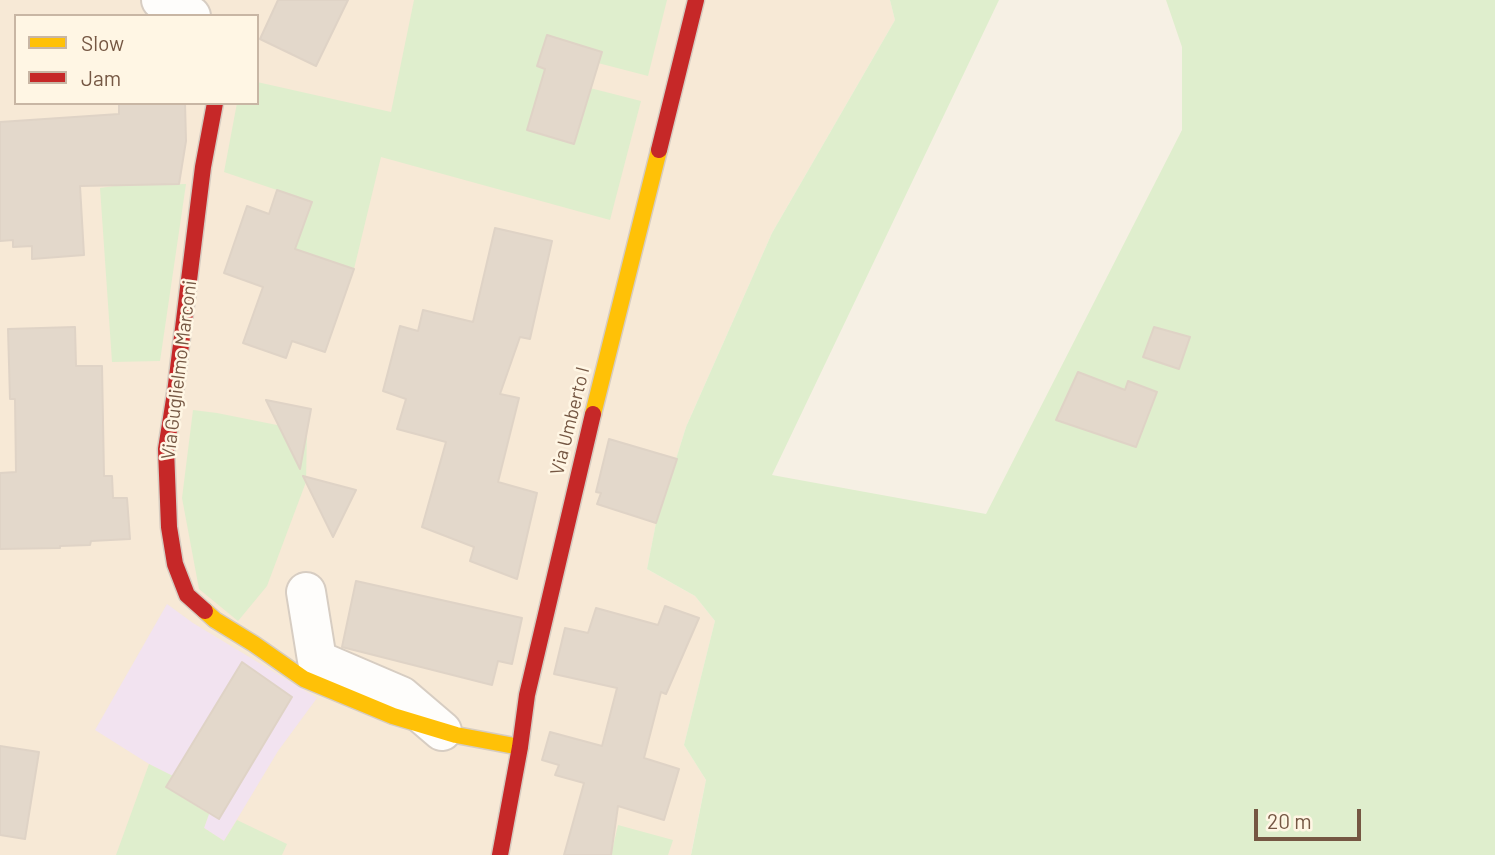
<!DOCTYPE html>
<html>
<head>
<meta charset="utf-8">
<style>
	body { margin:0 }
	#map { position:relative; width:1495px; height:855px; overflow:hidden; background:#f6f0e4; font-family:Barlow,sans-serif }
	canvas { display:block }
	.legend { position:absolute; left:14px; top:14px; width:245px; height:91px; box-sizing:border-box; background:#fff6e4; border:2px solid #c8b6a4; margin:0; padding:9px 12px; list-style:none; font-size:21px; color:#755743 }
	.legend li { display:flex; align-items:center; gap:14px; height:35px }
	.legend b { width:35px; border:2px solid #c8b6a4 }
	.scale { position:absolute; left:1254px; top:809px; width:107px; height:32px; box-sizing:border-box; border:4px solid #755743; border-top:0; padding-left:9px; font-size:21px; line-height:24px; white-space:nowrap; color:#755743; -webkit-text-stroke:5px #fff6e4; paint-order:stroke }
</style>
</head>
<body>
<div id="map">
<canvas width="1495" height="855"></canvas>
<ul class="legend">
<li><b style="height:9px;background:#ffc107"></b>Slow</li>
<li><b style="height:9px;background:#c62828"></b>Jam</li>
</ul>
<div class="scale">20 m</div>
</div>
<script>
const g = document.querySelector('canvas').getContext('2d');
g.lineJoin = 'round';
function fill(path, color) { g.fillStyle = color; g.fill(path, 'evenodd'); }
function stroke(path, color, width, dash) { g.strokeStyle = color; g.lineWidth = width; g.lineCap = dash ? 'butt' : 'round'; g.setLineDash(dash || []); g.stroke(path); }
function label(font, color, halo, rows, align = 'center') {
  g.font = font + ' Barlow,sans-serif'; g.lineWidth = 5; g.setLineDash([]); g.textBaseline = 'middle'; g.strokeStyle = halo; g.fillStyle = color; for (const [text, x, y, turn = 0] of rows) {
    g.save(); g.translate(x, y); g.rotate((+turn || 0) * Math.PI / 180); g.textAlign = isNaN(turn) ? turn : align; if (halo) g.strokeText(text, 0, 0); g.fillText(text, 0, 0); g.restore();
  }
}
const residential = new Path2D(`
	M 0,0 L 890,0 L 895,20 L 772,233 L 686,427 L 656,524 L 647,569 L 695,596 L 715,621 L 684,745 L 706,780 L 691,854 L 692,855 L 0,855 ZM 16,16 L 257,16 L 257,103 L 16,103 Z`);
const education = new Path2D(`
	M 167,604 L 193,623 L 317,698 L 278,751 L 224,841 L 204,828 L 209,813 L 166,787 L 172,776 L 149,764 L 95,730 Z`);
const green = new Path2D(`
	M 414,0 L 667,0 L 648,76 L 598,63 L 547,36 L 537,66 L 545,69 L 527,130 L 590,88 L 641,101 L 610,220 L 381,157 L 354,269 L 314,255 L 291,261 L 312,202 L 224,172 L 237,103 L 257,103 L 257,82 L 391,112 Z
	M 890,0 L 999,0 L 772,475 L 986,514 L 1182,130 L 1182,47 L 1166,0 L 1495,0 L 1495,855 L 691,855 L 706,780 L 684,745 L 715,621 L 695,596 L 647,569 L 656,523 L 686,427 L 772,233 L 895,20 Z
	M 186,184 L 160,361 L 112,362 L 100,188 L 121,185 Z
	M 193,410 L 217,413 L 307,431 L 306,482 L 267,586 L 238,621 L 199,589 L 182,498 Z
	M 149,764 L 173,776 L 166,787 L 209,814 L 204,828 L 224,841 L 237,820 L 287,844 L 282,855 L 116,855 Z
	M 618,825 L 673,840 L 668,855 L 611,855 Z`);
const building = new Path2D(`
	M 278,0 L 348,0 L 316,66 L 260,39 Z
	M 547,35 L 602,52 L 574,144 L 527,130 L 545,69 L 537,66 Z
	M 119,103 L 185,103 L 186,141 L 179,184 L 80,186 L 84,255 L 32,259 L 32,246 L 13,247 L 13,240 L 0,241 L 0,122 L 119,114 Z
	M 277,190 L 312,202 L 295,249 L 354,269 L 325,352 L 292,341 L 286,358 L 243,343 L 263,287 L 224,273 L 247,206 L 269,214 Z
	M 495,228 L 552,241 L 530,339 L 520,337 L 500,394 L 519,398 L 498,482 L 537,493 L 517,579 L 470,561 L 474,547 L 422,527 L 446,442 L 397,429 L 406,399 L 383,391 L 400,326 L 418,331 L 423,310 L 473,322 Z
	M 75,327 L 76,366 L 102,366 L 104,476 L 112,476 L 113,498 L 127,498 L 130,539 L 91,541 L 90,545 L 60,546 L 60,548 L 0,549 L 0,473 L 16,472 L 15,399 L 10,399 L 8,329 Z
	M 1154,327 L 1190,337 L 1179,369 L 1143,357 Z
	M 1078,372 L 1125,390 L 1128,381 L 1157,392 L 1136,447 L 1056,420 Z
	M 266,400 L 311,409 L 300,469 Z
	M 609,439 L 677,459 L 656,523 L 597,504 L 601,493 L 596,492 Z
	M 303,476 L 356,490 L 333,537 Z
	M 356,581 L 522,618 L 512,664 L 498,661 L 492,685 L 342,647 Z
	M 665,606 L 699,618 L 666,694 L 661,692 L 644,758 L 679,769 L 664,820 L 618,806 L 611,855 L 564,855 L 584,783 L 555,775 L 559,765 L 542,760 L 550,732 L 602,746 L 617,688 L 554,674 L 565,628 L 588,633 L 596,608 L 658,625 Z
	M 242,662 L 292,697 L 219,819 L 166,787 Z
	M 0,746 L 39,752 L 25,839 L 0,835 Z`);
const street = new Path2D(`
	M 161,0 L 191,16
	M 306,592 L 317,660 L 401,696 L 442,731`);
const slow = new Path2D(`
	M 593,414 L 659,150
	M 205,611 L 215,620 L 254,644 L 304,679 L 393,716 L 456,735 L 520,747`);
const jam = new Path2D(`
	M 659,150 L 696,0
	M 205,611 L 187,595 L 175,564 L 169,527 L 166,449 L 175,393 L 203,167 L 215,103
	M 500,855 L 520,747 L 527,695 L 593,414`);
const streetNames = [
	["Via Guglielmo Marconi",179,370,-83],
	["Via Umberto I",570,421,-76]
];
fill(residential, '#f7e9d6');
fill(education, '#f2e3f0');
fill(green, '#dfeecd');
fill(building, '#e3d8cb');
stroke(building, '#dfd3c6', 2);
stroke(street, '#d7cdc2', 42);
stroke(slow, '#d6ccc1', 19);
stroke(jam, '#d6ccc1', 19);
stroke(street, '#fefdfb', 38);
stroke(slow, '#ffc107', 16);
stroke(jam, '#c62828', 16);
label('19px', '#755743', '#fff6e4', streetNames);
</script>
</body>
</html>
